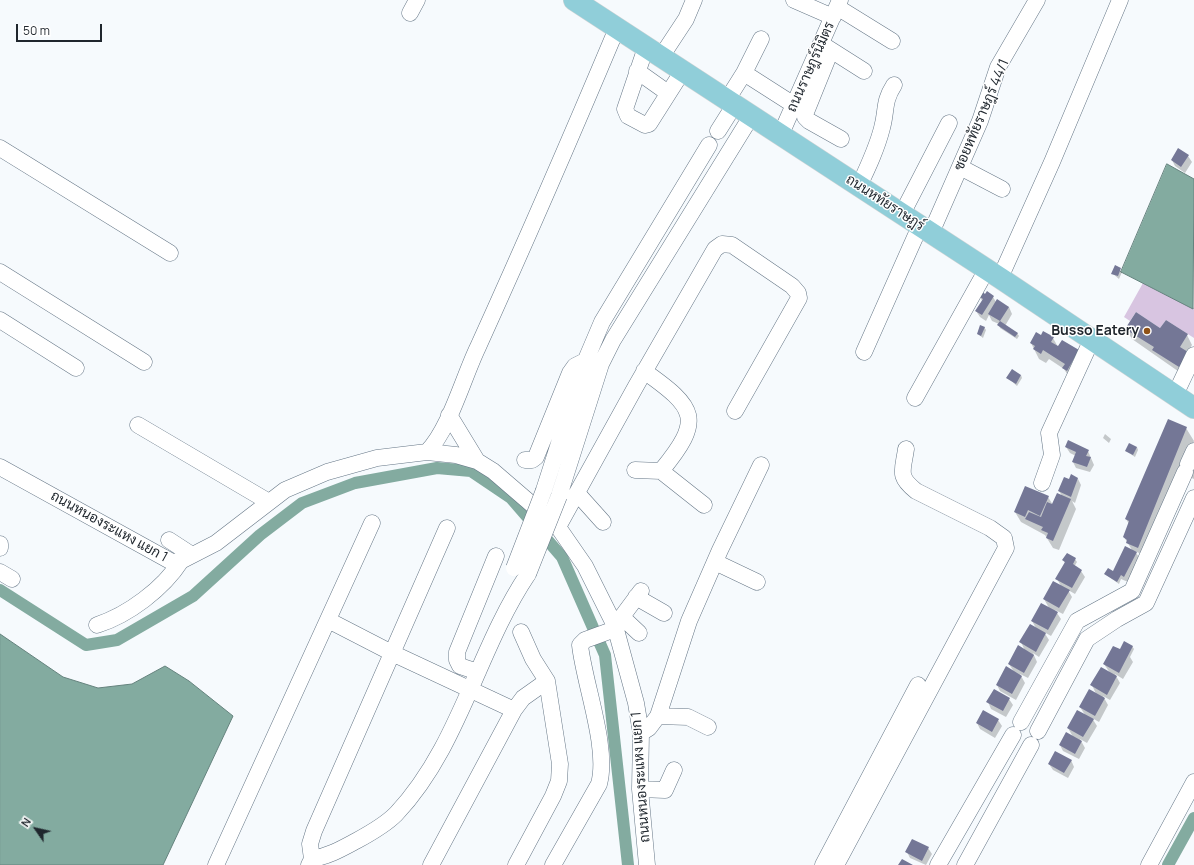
<!DOCTYPE html>
<html>
<head>
<meta charset="utf-8">
<style>
	body { margin:0 }
	#map { position:relative; width:1194px; height:865px; overflow:hidden; background:#f6fafd; font-family:Manrope,sans-serif }
	canvas { display:block }
	.north { position:absolute; left:16px; top:809px; width:40px; height:40px; -webkit-text-stroke:3px #fff; paint-order:stroke; rotate:304deg; font-size:11px; font-weight:700; line-height:16px; text-align:center; color:#1f262d }
	.north::after { content:''; display:block; margin:auto; width:14px; height:18px; background:#1f262d; clip-path:polygon(50% 0,100% 100%,50% 72%,0 100%) }
	.scale { position:absolute; left:16px; top:24px; width:86px; height:18px; box-sizing:border-box; border:2px solid #1f262d; border-top:0; padding-left:5px; font-size:12px; line-height:14px; white-space:nowrap; color:#1f262d; -webkit-text-stroke:3px #fff; paint-order:stroke }
</style>
</head>
<body>
<div id="map">
<canvas width="1194" height="865"></canvas>
<div class="north">N</div>
<div class="scale">50 m</div>
</div>
<script>
const g = document.querySelector('canvas').getContext('2d');
g.lineJoin = 'round';
function fill(path, color) { g.fillStyle = color; g.fill(path, 'evenodd'); }
function stroke(path, color, width, dash) { g.strokeStyle = color; g.lineWidth = width; g.lineCap = dash ? 'butt' : 'round'; g.setLineDash(dash || []); g.stroke(path); }
function label(font, color, halo, rows, align = 'center') {
  g.font = font + ' Manrope,Sarabun,sans-serif'; g.lineWidth = 3; g.setLineDash([]); g.textBaseline = 'middle'; g.strokeStyle = halo; g.fillStyle = color; for (const [text, x, y, turn = 0] of rows) {
    g.save(); g.translate(x, y); g.rotate((+turn || 0) * Math.PI / 180); g.textAlign = isNaN(turn) ? turn : align; if (halo) g.strokeText(text, 0, 0); g.fillText(text, 0, 0); g.restore();
  }
}
const green = new Path2D(`
	M 1143,283 L 1194,308 L 1194,338 L 1166,320 L 1160,328 L 1136,312 L 1130,321 L 1124,317 Z`);
const water = new Path2D(`
	M 1167,164 L 1194,179 L 1193,309 L 1121,272 Z
	M 0,634 L 63,677 L 98,688 L 132,684 L 165,666 L 189,681 L 233,716 L 163,865 L 0,865 Z`);
const shadow = new Path2D(`
	M 1188,156 L 1192,162 L 1185,173 L 1175,166 L 1172,160 Z
	M 1115,267 L 1122,272 L 1119,279 L 1112,273 Z
	M 987,293 L 993,297 L 996,302 L 1009,307 L 1012,314 L 1005,326 L 1017,333 L 1019,336 L 1017,339 L 1000,328 L 999,324 L 992,321 L 989,315 L 986,321 L 980,317 L 976,311 L 982,301 L 980,296 Z
	M 984,327 L 986,330 L 983,338 L 978,334 Z
	M 1126,329 L 1161,329 L 1187,335 L 1192,345 L 1187,353 L 1185,376 L 1132,339 Z
	M 1041,337 L 1053,338 L 1058,347 L 1079,351 L 1069,377 L 1064,369 L 1049,359 L 1046,363 L 1039,359 L 1031,343 Z
	M 1021,375 L 1022,378 L 1017,386 L 1008,378 Z
	M 1186,428 L 1194,441 L 1184,464 L 1194,468 L 1194,479 L 1185,475 L 1141,554 L 1135,551 L 1140,559 L 1128,582 L 1121,579 L 1119,584 L 1105,574 L 1114,572 L 1132,550 L 1124,537 L 1129,524 L 1126,519 Z
	M 1105,434 L 1111,439 L 1109,443 L 1103,438 Z
	M 1066,447 L 1088,451 L 1094,465 L 1090,472 L 1076,468 L 1073,462 L 1076,456 L 1070,453 Z
	M 1137,447 L 1138,450 L 1135,457 L 1126,451 Z
	M 1078,479 L 1081,485 L 1075,503 L 1072,501 L 1076,509 L 1059,550 L 1053,548 L 1045,535 L 1021,522 L 1015,512 L 1048,497 L 1053,505 L 1062,496 L 1059,491 Z
	M 1075,559 L 1077,562 L 1074,567 L 1081,571 L 1085,577 L 1075,594 L 1068,590 L 1072,597 L 1063,614 L 1055,610 L 1061,619 L 1051,636 L 1044,632 L 1049,640 L 1039,657 L 1033,653 L 1037,662 L 1028,678 L 1020,674 L 1025,683 L 1016,700 L 1000,691 L 997,685 L 1014,672 L 1009,664 L 1025,651 L 1021,642 L 1037,630 L 1032,621 L 1049,608 L 1044,599 L 1061,586 L 1057,579 L 1065,563 L 1063,560 Z
	M 1132,646 L 1134,649 L 1130,657 L 1133,662 L 1123,679 L 1115,674 L 1120,683 L 1110,700 L 1103,696 L 1108,705 L 1099,722 L 1092,718 L 1097,726 L 1087,743 L 1080,739 L 1085,748 L 1079,759 L 1063,751 L 1060,745 L 1073,737 L 1068,728 L 1085,715 L 1080,707 L 1096,694 L 1092,685 L 1110,673 L 1104,664 L 1120,651 Z
	M 1009,699 L 1013,705 L 1006,717 L 991,709 L 988,702 Z
	M 998,720 L 1002,726 L 995,738 L 980,729 L 977,723 Z
	M 1071,760 L 1074,767 L 1068,778 L 1053,770 L 1049,764 Z
	M 928,848 L 932,854 L 926,865 L 910,858 L 907,852 Z`);
const canal = new Path2D(`
	M 0,590 L 86,645 L 117,640 L 193,596 L 260,535 L 302,503 L 355,483 L 437,468 L 471,471 L 511,498 L 562,557 L 605,655 L 628,865
	M 1168,865 L 1194,818`);
const building = new Path2D(`
	M 1178,148 L 1189,155 L 1181,167 L 1171,160 Z
	M 1115,265 L 1121,268 L 1118,276 L 1111,274 Z
	M 982,291 L 985,294 L 987,291 L 994,296 L 982,315 L 975,311 L 983,299 L 978,296 Z
	M 997,299 L 1009,307 L 1000,321 L 988,314 Z
	M 1136,312 L 1160,328 L 1166,320 L 1188,334 L 1180,347 L 1188,352 L 1179,367 L 1152,350 L 1154,347 L 1125,329 Z
	M 1000,321 L 1018,333 L 1015,337 L 997,325 Z
	M 980,325 L 985,327 L 981,336 L 977,334 Z
	M 1043,331 L 1054,337 L 1051,342 L 1058,346 L 1062,340 L 1079,350 L 1067,371 L 1062,368 L 1065,364 L 1043,350 L 1041,354 L 1033,349 L 1035,346 L 1030,343 L 1036,332 L 1041,335 Z
	M 1012,369 L 1021,375 L 1016,384 L 1006,378 Z
	M 1168,419 L 1187,427 L 1138,548 L 1126,543 L 1127,540 L 1123,537 L 1129,521 L 1125,519 Z
	M 1068,440 L 1089,450 L 1086,456 L 1091,457 L 1087,467 L 1072,462 L 1076,452 L 1065,447 Z
	M 1129,443 L 1137,447 L 1133,455 L 1125,451 Z
	M 1071,474 L 1078,478 L 1071,497 L 1058,491 L 1064,477 L 1069,479 Z
	M 1025,486 L 1049,496 L 1040,516 L 1028,510 L 1025,517 L 1014,512 Z
	M 1057,493 L 1071,499 L 1053,541 L 1046,538 L 1048,533 L 1041,530 L 1043,527 L 1025,519 L 1029,512 L 1041,517 L 1047,502 L 1052,504 Z
	M 1125,546 L 1137,552 L 1124,577 L 1121,575 L 1117,582 L 1104,574 L 1108,568 L 1113,571 Z
	M 1067,553 L 1076,558 L 1073,564 L 1082,570 L 1072,588 L 1055,579 L 1065,562 L 1062,560 Z
	M 1053,581 L 1070,590 L 1059,608 L 1043,599 Z
	M 1041,603 L 1058,612 L 1048,630 L 1031,621 Z
	M 1030,624 L 1046,633 L 1036,652 L 1019,642 Z
	M 1124,641 L 1133,646 L 1119,673 L 1103,664 L 1113,646 L 1120,649 Z
	M 1018,645 L 1034,655 L 1024,673 L 1008,664 Z
	M 1006,666 L 1022,676 L 1012,694 L 996,685 Z
	M 1101,667 L 1117,676 L 1107,695 L 1090,685 Z
	M 994,689 L 1010,698 L 1003,711 L 986,702 Z
	M 1089,689 L 1105,698 L 1095,716 L 1079,707 Z
	M 983,710 L 999,719 L 992,732 L 976,723 Z
	M 1077,710 L 1094,719 L 1083,737 L 1067,728 Z
	M 1066,732 L 1082,741 L 1075,754 L 1059,745 Z
	M 1055,751 L 1072,760 L 1064,773 L 1048,764 Z
	M 912,839 L 929,847 L 922,861 L 905,852 Z
	M 902,859 L 913,865 L 898,865 Z`);
const minor = new Path2D(`
	M 794,0 L 833,17
	M 837,7 L 892,41
	M 410,13 L 417,0
	M 823,45 L 864,71
	M 646,47 L 625,109 L 628,116 L 645,125 L 649,124 L 682,72
	M 831,50 L 806,112 L 805,117 L 809,121 L 841,139
	M 661,57 L 686,19 L 694,0
	M 637,71 L 668,93
	M 744,73 L 794,105
	M 727,100 L 744,73 L 761,39
	M 718,131 L 735,104
	M 781,134 L 840,0
	M 0,148 L 170,253
	M 960,167 L 1002,189
	M 859,186 C 868,167 877,148 882,128 C 887,110 883,102 894,85
	M 902,214 L 949,123
	M 931,233 L 980,121 L 998,67 L 1037,0
	M 0,272 L 144,362
	M 1000,278 L 1052,162 L 1120,0
	M 0,320 L 76,368
	M 864,352 L 920,226
	M 644,371 C 696,408 704,419 661,471 L 704,505
	M 1175,395 L 1194,355
	M 915,398 L 987,269
	M 449,415 L 477,461
	M 138,425 L 269,502
	M 427,452 C 450,428 463,378 478,347 C 526,241 572,135 617,28
	M 525,460 L 532,460 L 536,457 L 570,373 L 575,366 L 583,362
	M 1188,464 L 1194,451
	M 0,467 L 172,562 L 181,561 L 216,543 L 285,490 L 327,472 L 377,458 L 427,452 L 456,455 L 477,461 L 493,471 L 558,527 L 585,566 L 615,626 L 636,703 L 641,733 L 640,789 L 647,865
	M 635,470 L 661,471
	M 1042,483 L 1052,455 L 1049,433 L 1092,339
	M 544,490 L 585,362 L 602,322 L 709,145
	M 577,493 L 603,522
	M 559,496 L 601,364 L 613,340 L 752,115
	M 558,527 L 636,386 L 715,249 L 722,244 L 732,245 L 792,286 L 798,293 L 799,298 L 735,411
	M 169,540 L 192,555
	M 0,544 L 0,548
	M 715,562 L 757,582
	M 0,572 L 12,579
	M 636,597 L 664,613
	M 622,617 L 639,633
	M 328,620 L 392,653 L 514,710
	M 97,625 C 128,615 163,589 181,561
	M 615,626 L 641,591
	M 521,632 L 533,659 L 547,681
	M 478,672 L 460,666 L 457,660 L 457,652 L 496,556
	M 658,716 L 688,717 L 708,727
	M 1021,722 L 1077,621 L 1132,591 L 1185,472
	M 1038,731 L 1087,639 L 1117,619 L 1146,603 L 1194,498
	M 641,733 L 649,728 L 658,716 L 689,621 L 720,550 L 761,465
	M 640,789 L 665,790 L 674,770
	M 312,859 L 310,844 L 314,831 L 447,528
	M 216,865 L 372,523
	M 309,865 L 312,859 C 329,856 341,849 356,841 C 369,834 385,825 396,814 C 460,746 477,650 528,574
	M 431,865 L 514,710 L 523,698 L 547,681 L 560,764 L 559,781 L 553,796 L 516,865
	M 553,865 L 599,784 C 609,748 584,683 580,645 L 585,640 L 615,629
	M 823,865 L 918,685
	M 836,865 L 1006,548 L 1004,538 L 990,528 L 916,491 C 897,476 903,471 906,449
	M 938,865 L 1013,735
	M 965,865 L 1031,745
	M 1149,865 L 1194,782`);
const major = new Path2D(`
	M 574,0 L 1000,278 L 1194,408`);
const minorBridge = new Path2D(`
	M 514,568 L 544,490
	M 528,574 L 559,496`);
const markers = [
	[1147,331,4,"#905217"]
];
const streetNames = [
	["ถนนราษฎร์นิมิตร",811,67,-66],
	["ซอยหทัยราษฎร์ 44/1",982,115,-67],
	["ถนนหทัยราษฎร์",885,203,33],
	["ถนนหนองระแหง แยก 1",109,527,29],
	["ถนนหนองระแหง แยก 1",641,777,-94]
];
const poiNames = [
	["Busso Eatery",1139,331]
];
fill(green, '#d8c5e1');
fill(water, '#83aba0');
stroke(water, '#65837e', 1);
fill(shadow, '#0003');
stroke(canal, '#83aba0', 12);
fill(building, '#747796');
stroke(minor, '#657686', 17);
stroke(major, '#d2d4d5', 22);
stroke(minor, '#fff', 16);
stroke(major, '#90ced9', 21);
stroke(minorBridge, '#657686', 17, []);
stroke(minorBridge, '#fff', 16);
for (const [x, y, r, color] of markers) { const dot = new Path2D(); dot.arc(x, y, r, 0, 2 * Math.PI); g.fillStyle = color; g.fill(dot); stroke(dot, '#fff', 1.5); }
label('14px', '#1f262d', '#fff', streetNames);
label('bold 14px', '#1f262d', '#fff', poiNames, 'right');
</script>
</body>
</html>
